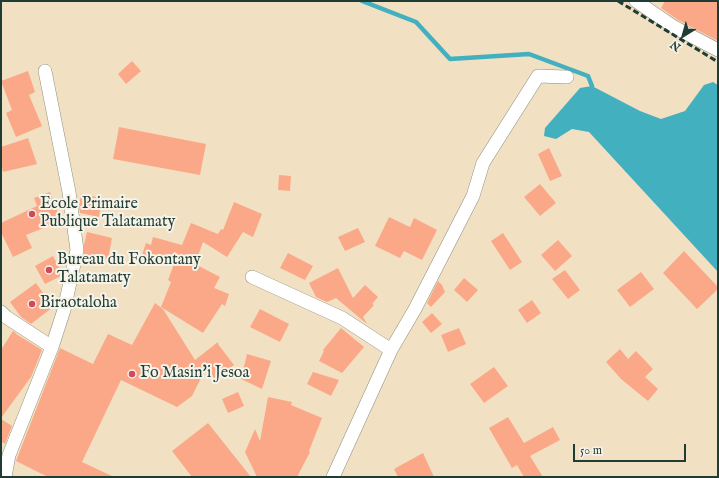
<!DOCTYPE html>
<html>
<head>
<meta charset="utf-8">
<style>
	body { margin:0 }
	#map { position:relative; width:719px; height:478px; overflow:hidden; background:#f2e0c3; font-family:"IM FELL English",serif }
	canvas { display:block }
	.frame { position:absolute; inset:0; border:2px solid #1f3d34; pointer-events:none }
	.north { position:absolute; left:663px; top:16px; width:40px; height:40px; -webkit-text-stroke:3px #f7f3e8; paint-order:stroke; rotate:217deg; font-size:11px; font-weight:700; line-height:16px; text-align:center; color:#1f3d34 }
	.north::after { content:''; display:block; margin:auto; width:14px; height:18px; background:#1f3d34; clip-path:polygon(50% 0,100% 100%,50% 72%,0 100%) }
	.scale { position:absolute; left:573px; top:444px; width:113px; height:18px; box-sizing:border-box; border:2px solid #1f3d34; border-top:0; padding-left:5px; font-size:12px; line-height:14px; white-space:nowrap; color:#1f3d34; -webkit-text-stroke:3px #f7f3e8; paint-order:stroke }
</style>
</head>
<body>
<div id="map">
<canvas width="719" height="478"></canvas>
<div class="frame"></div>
<div class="north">N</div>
<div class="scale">50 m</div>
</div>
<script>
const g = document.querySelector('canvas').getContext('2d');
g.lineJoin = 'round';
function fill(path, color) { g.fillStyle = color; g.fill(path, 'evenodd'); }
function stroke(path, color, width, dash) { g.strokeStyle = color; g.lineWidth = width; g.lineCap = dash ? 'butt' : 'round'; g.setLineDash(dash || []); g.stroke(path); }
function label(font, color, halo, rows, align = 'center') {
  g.font = font + ' "IM FELL English",serif'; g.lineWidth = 4; g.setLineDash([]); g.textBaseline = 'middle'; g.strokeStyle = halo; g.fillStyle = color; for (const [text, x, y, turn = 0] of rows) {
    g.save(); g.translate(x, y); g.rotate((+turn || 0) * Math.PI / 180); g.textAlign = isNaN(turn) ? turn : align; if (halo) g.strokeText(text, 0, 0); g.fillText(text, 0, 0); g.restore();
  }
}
const water = new Path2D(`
	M 713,82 L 718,85 L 718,272 L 589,132 L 572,129 L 556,139 L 544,136 L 545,128 L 580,88 L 592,86 L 640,111 L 661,119 L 685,111 L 704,85 Z`);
const stream = new Path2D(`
	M 362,1 L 416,22 L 450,59 L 529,54 L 588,76 L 592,86`);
const building = new Path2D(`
	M 665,1 L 718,1 L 718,41 L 678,20 L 661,8 Z
	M 132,61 L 141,71 L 126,84 L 118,74 Z
	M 28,71 L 35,92 L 29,95 L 42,126 L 16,137 L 6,113 L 12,110 L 1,81 Z
	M 119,127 L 206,144 L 200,175 L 113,159 Z
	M 28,138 L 37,164 L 3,172 L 1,162 L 1,147 Z
	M 549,148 L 562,176 L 550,181 L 538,154 Z
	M 279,175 L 291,176 L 290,191 L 278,190 Z
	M 540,184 L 556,203 L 540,216 L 524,197 Z
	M 50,192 L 61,221 L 26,235 L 32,248 L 13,257 L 1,232 L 1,223 L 37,206 L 34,198 Z
	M 81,194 L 102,198 L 99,217 L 80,213 L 79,206 Z
	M 234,202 L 262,214 L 253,237 L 243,232 L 227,257 L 203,242 L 195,264 L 220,277 L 214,288 L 229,294 L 225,306 L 222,304 L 203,333 L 161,307 L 171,282 L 168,280 L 174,264 L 142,255 L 146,243 L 151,245 L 153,237 L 182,245 L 191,223 L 218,234 L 221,229 L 223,230 Z
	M 389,217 L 410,227 L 414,218 L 437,230 L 422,260 L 404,251 L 400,258 L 375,246 Z
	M 358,228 L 365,242 L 345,251 L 338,237 Z
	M 87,232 L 112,238 L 108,259 L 84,254 L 84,245 Z
	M 503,233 L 522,262 L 510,270 L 491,241 Z
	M 558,240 L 572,256 L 555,271 L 541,255 Z
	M 684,251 L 718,287 L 718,289 L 697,309 L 663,273 Z
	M 288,253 L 313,266 L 305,280 L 280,268 Z
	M 53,256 L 63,275 L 45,284 L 35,266 Z
	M 338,268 L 353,298 L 365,285 L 378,297 L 372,304 L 374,305 L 363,317 L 367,324 L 336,298 L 327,302 L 316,297 L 309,283 Z
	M 565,270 L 580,290 L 568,299 L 552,279 Z
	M 641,272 L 654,289 L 630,307 L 617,290 Z
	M 464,278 L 478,290 L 467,302 L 454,290 Z
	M 438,281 L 442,285 L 445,292 L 431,307 L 427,303 Z
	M 36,283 L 53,307 L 31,324 L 21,317 L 10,302 Z
	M 532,300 L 541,313 L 527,323 L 518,310 Z
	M 155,303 L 163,309 L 195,360 L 218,342 L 218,344 L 234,365 L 214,379 L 206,368 L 192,396 L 177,407 L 121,380 L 82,462 L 114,477 L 48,477 L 16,461 L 60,348 L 93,364 L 108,334 L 132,345 Z
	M 260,309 L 289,324 L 280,342 L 250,327 Z
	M 432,313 L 442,324 L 431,333 L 422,322 Z
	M 341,328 L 364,347 L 342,373 L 319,361 L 324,351 L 323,350 Z
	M 459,328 L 466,344 L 448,352 L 441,335 Z
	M 13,331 L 17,334 L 16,334 L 42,350 L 31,377 L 1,418 L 1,350 Z
	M 620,349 L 628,359 L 636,351 L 653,369 L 645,377 L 658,389 L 648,401 L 621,379 L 606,362 Z
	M 247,354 L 271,361 L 262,389 L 241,379 Z
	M 494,367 L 508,386 L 484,403 L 470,384 Z
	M 313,372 L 339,380 L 331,396 L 307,384 Z
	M 238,392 L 244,406 L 228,413 L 222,399 Z
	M 268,397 L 292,402 L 291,405 L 322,418 L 309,451 L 310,452 L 297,477 L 257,477 L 245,452 L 255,429 L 260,441 Z
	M 508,417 L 524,443 L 553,427 L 560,440 L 530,456 L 543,477 L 524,477 L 517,465 L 512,468 L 489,428 Z
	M 1,419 L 12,426 L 5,444 L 1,441 Z
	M 208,423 L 251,477 L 192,477 L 172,451 Z
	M 423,453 L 434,477 L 398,477 L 394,469 Z`);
const street = new Path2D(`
	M 636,1 L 674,27 L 718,50
	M 252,277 L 342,318 L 391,350
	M 1,312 L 6,317 L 52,347
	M 5,477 L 9,455 L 52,347 L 64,310 L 77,250 L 69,192 L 45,71
	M 333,477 L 391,350 L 415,309 L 473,196 L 483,163 L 538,76 L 567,77`);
const rail = new Path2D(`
	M 618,1 L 718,62`);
const markers = [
	[32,214,4,"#d1495b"],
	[49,270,4,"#d1495b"],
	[32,304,4,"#d1495b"],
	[132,374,4,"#d1495b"]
];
const poiNames = [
	["Ecole Primaire",40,205],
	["Publique Talatamaty",40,223],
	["Bureau du Fokontany",57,261],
	["Talatamaty",57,279],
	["Biraotaloha",40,304],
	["Fo Masin'i Jesoa",140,374]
];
fill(water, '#43b0bf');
stroke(stream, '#43b0bf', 4.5);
fill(building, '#fba889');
stroke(street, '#888e7c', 14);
stroke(street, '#fff', 13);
stroke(rail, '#1f3d34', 3, [6, 3]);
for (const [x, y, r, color] of markers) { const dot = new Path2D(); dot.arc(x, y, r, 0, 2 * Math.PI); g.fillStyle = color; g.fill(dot); stroke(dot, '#f7f3e8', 1.5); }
label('16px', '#1f3d34', '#f7f3e8', poiNames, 'left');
</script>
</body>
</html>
